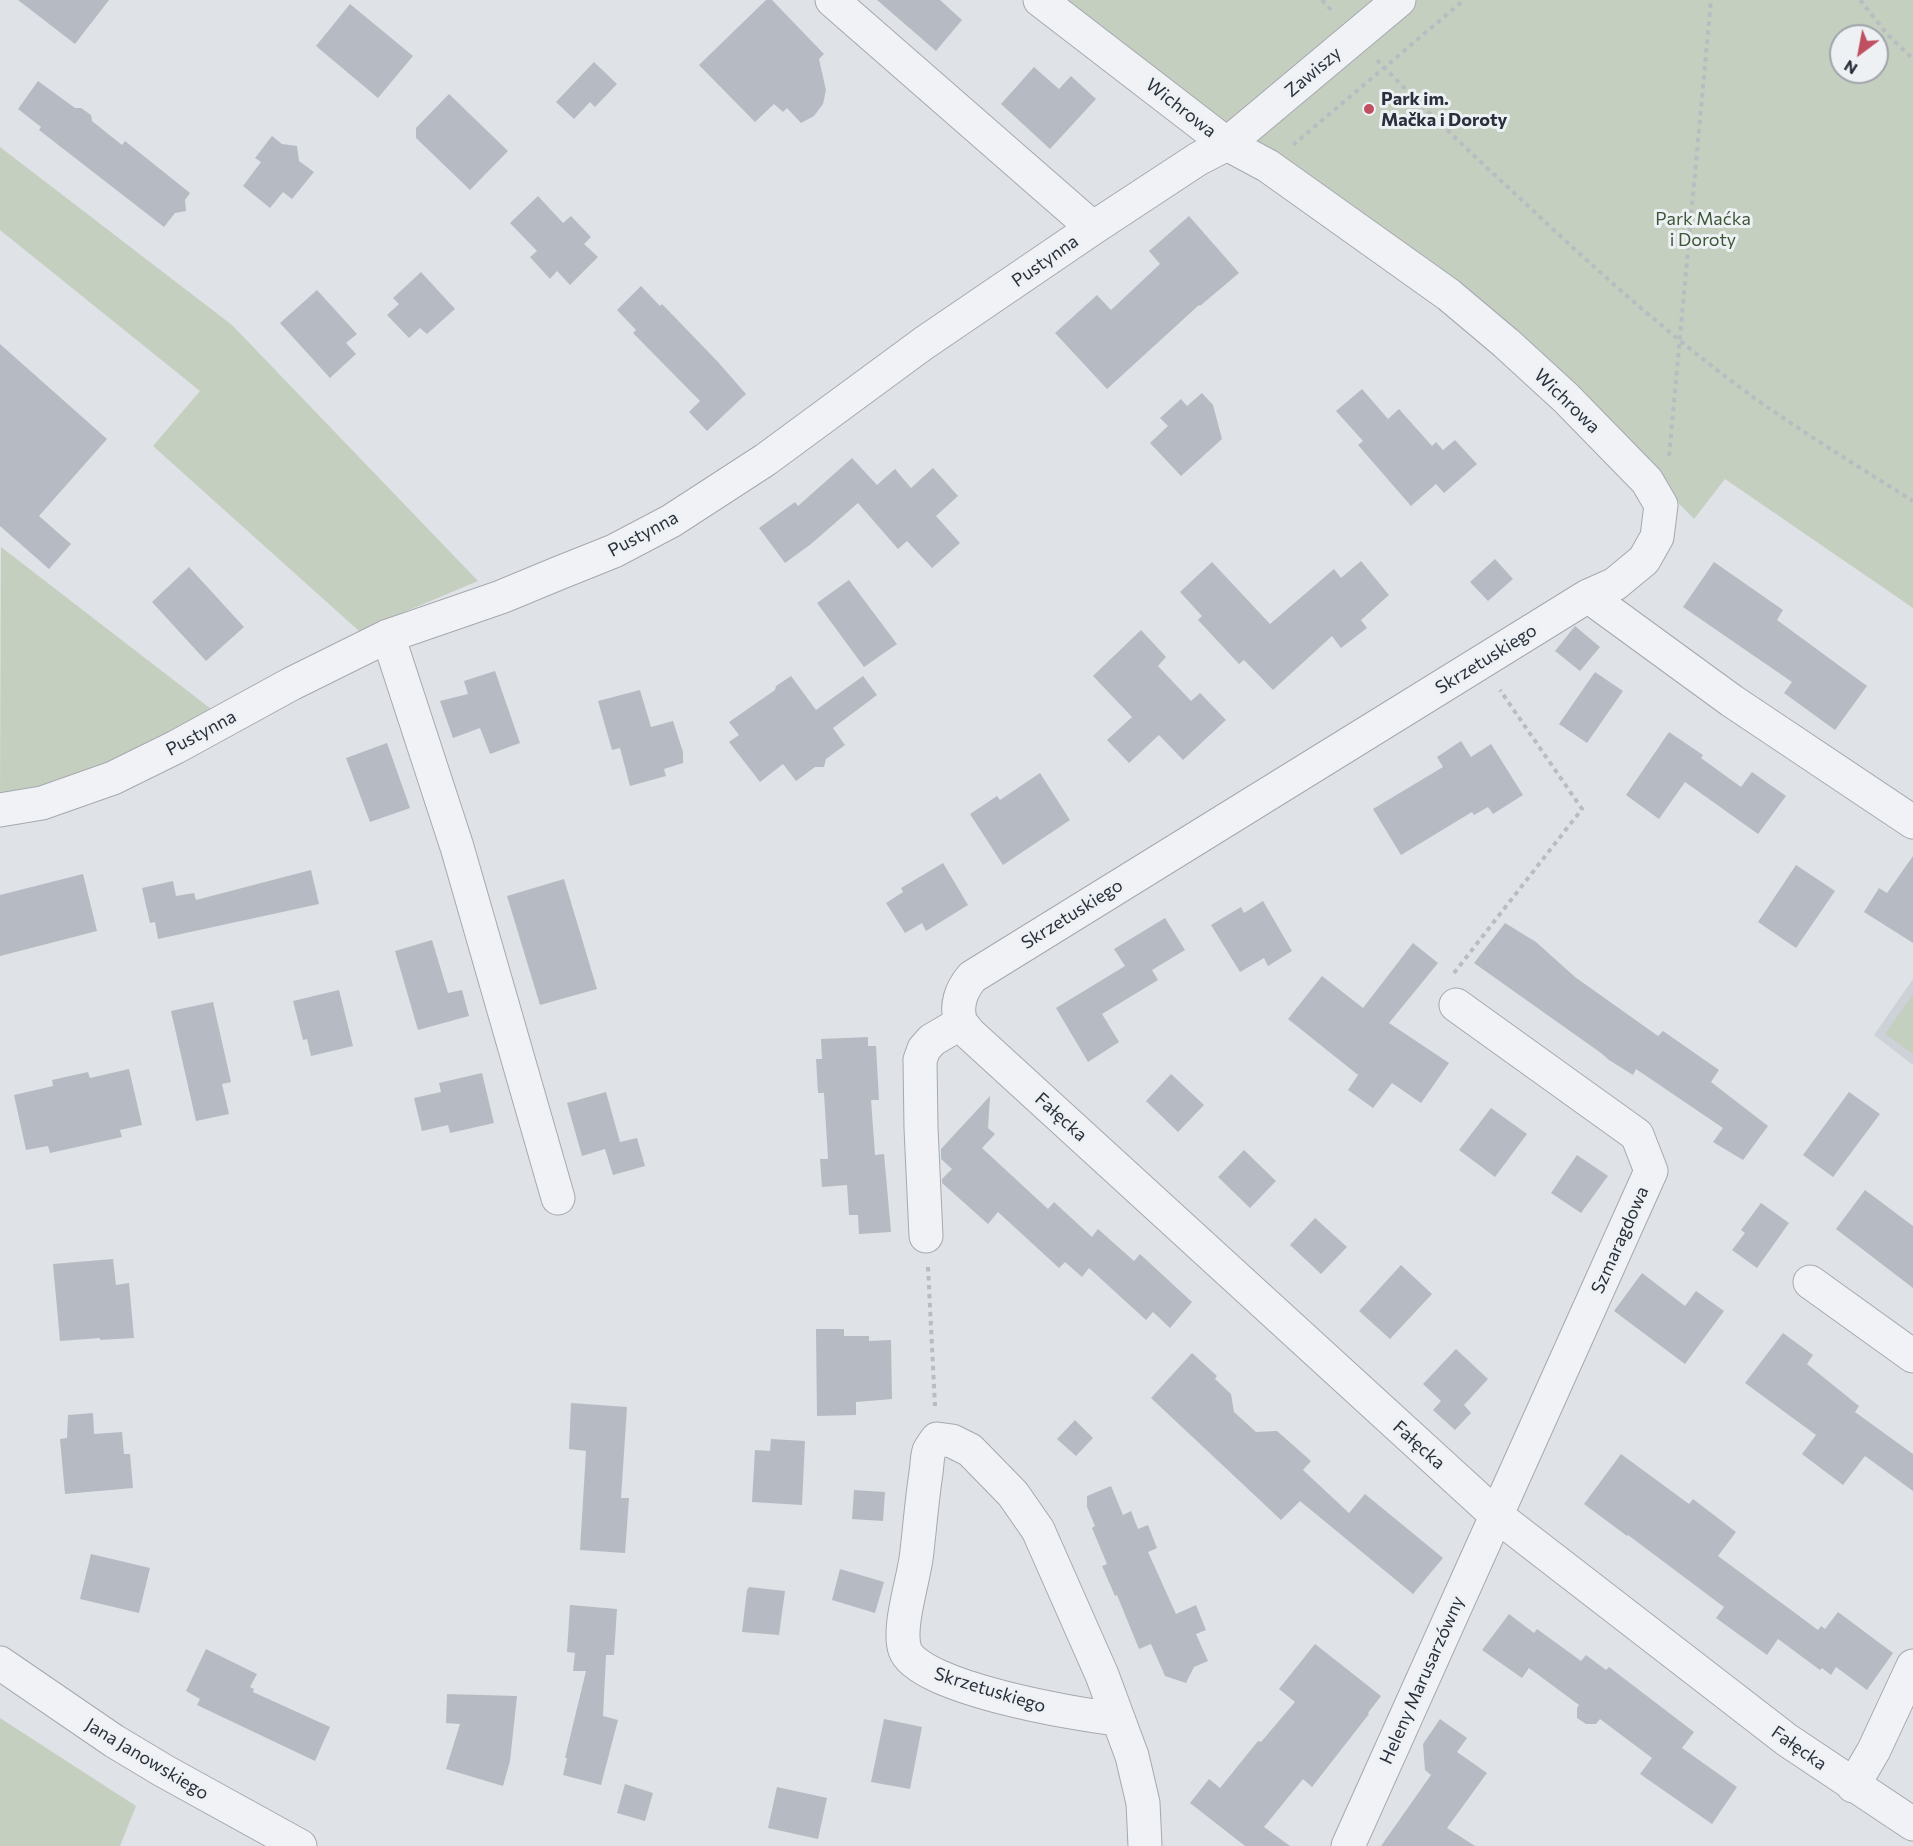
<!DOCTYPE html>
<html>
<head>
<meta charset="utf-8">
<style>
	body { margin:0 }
	#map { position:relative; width:1913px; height:1846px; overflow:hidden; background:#dfe2e6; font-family:Commissioner,sans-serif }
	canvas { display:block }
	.north { position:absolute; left:1829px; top:24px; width:60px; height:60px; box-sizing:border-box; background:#eef1f4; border:2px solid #9fa4aa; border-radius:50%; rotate:212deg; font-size:16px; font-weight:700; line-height:24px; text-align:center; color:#29303c }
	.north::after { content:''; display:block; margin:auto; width:21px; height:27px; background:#c04f62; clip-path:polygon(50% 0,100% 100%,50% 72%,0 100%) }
</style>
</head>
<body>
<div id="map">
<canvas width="1913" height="1846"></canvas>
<div class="north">N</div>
</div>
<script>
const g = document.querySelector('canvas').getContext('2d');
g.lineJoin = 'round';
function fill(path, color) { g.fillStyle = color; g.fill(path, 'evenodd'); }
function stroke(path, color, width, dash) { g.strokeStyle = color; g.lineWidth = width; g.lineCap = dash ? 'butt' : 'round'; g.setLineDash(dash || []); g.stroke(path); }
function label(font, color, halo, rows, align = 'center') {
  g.font = font + ' Commissioner,sans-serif'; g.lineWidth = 6; g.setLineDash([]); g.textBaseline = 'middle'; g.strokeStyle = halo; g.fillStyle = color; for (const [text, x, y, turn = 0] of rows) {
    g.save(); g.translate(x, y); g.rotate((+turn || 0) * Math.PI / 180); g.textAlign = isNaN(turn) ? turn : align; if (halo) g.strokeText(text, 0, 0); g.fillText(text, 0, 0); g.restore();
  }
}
const built = new Path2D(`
	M 1913,979 L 1913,1065 L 1874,1035 Z`);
const green = new Path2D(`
	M 1055,0 L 1913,0 L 1913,608 L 1725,479 L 1694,519 L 1515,338 ZM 1841,36 L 1877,36 L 1877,72 L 1841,72 Z
	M 0,147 L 232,325 L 478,581 L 359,631 L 153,446 L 200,391 L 0,230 Z
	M 1,547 L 215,712 L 128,755 L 26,793 L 0,796 Z
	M 1913,994 L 1913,1054 L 1885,1034 Z
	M 0,1718 L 136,1806 L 120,1846 L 0,1846 Z`);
const building = new Path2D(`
	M 18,0 L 109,0 L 75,44 Z
	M 766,0 L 772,0 L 824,54 L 819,59 L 826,90 L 823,104 L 814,116 L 801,123 L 787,108 L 783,112 L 774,104 L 755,122 L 699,65 Z
	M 877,0 L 940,0 L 962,20 L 936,51 Z
	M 350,4 L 413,56 L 378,98 L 316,46 Z
	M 594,62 L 617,84 L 595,107 L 590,102 L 574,119 L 556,102 Z
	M 1034,67 L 1059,89 L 1071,76 L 1096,99 L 1050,149 L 1001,104 Z
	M 38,81 L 75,108 L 81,108 L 91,115 L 92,121 L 122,145 L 125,141 L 190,193 L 185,200 L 186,211 L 175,213 L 164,227 L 39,130 L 41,127 L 18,109 Z
	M 449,94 L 508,151 L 470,190 L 416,138 L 416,128 Z
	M 272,136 L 282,144 L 297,146 L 299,161 L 314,172 L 292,199 L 283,192 L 270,208 L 243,186 L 261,162 L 255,158 Z
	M 538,196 L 563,223 L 571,216 L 591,237 L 584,244 L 598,257 L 570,285 L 557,271 L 550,279 L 530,257 L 537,251 L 510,223 Z
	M 1189,216 L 1239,273 L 1200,306 L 1199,305 L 1107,389 L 1055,333 L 1097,295 L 1111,310 L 1160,264 L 1149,251 Z
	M 421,272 L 455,309 L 427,334 L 420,328 L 409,338 L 387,315 L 399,304 L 393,298 Z
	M 641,286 L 660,306 L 662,304 L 718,362 L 746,394 L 707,431 L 689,412 L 700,401 L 633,333 L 636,330 L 617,310 Z
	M 317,290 L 357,334 L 346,343 L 356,354 L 330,378 L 280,323 Z
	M 0,344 L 107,439 L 39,516 L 71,544 L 49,569 L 0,526 Z
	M 1362,389 L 1388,419 L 1399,409 L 1432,446 L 1436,442 L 1443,450 L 1455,440 L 1477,464 L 1444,493 L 1436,484 L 1411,506 L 1358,445 L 1363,441 L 1336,411 Z
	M 1202,393 L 1213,405 L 1222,439 L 1181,476 L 1150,443 L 1168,426 L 1160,418 L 1181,399 L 1187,406 Z
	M 852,458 L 877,485 L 895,469 L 911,488 L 933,468 L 958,496 L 936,516 L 960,543 L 932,568 L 907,541 L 898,549 L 858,503 L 811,544 L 785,563 L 759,528 L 795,502 L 798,506 Z
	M 1495,559 L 1513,579 L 1488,601 L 1470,582 Z
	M 1361,561 L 1389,595 L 1361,620 L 1367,628 L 1341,648 L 1332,636 L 1273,690 L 1244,660 L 1239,664 L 1198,620 L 1202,616 L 1180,592 L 1212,562 L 1270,624 L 1334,569 L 1341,578 Z
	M 1714,562 L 1783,610 L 1777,620 L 1867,686 L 1835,730 L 1784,693 L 1792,682 L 1683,607 Z
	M 189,567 L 244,627 L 206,661 L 152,602 Z
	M 849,580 L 897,644 L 864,667 L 817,603 Z
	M 1575,626 L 1600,647 L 1580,671 L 1555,651 Z
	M 1141,630 L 1166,657 L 1158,666 L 1191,701 L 1200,693 L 1226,720 L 1183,760 L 1159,735 L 1129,763 L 1107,740 L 1132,717 L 1093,676 Z
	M 495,671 L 520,743 L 490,754 L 480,728 L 453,738 L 440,701 L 468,694 L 464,681 Z
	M 1595,672 L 1623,691 L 1587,743 L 1559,724 Z
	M 791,676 L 816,710 L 863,676 L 877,695 L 833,728 L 845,745 L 826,759 L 824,767 L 815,767 L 796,781 L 783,764 L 760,782 L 729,742 L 739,735 L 729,722 L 775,690 L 776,686 Z
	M 640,690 L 651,727 L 673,721 L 683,752 L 683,763 L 664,769 L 666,776 L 630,786 L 620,748 L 612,750 L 598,701 Z
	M 1669,732 L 1703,755 L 1701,758 L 1741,787 L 1752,772 L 1786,796 L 1758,834 L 1685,782 L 1659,819 L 1626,795 Z
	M 1461,741 L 1471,757 L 1491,744 L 1523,795 L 1493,814 L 1488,807 L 1474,815 L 1472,812 L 1401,855 L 1373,809 L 1443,767 L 1437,757 Z
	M 387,743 L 410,808 L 370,822 L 346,758 Z
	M 1040,773 L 1070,820 L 1003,865 L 970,814 L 997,796 L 1000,800 Z
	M 1913,856 L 1913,943 L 1864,912 L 1879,888 L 1887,893 Z
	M 943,863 L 968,905 L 926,931 L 922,923 L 905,933 L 886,903 L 903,892 L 901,888 Z
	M 1796,865 L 1835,891 L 1796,948 L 1758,922 Z
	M 311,870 L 319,904 L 158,939 L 155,922 L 150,923 L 142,888 L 173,881 L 176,896 L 194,893 L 196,900 Z
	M 83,874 L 97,931 L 0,956 L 0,895 Z
	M 564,879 L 597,989 L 540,1005 L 507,896 Z
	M 1263,901 L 1292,951 L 1268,966 L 1264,958 L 1240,972 L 1211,925 L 1241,907 L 1244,913 Z
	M 1165,918 L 1185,950 L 1152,970 L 1158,980 L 1102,1014 L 1119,1042 L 1088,1062 L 1056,1008 L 1125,966 L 1114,949 Z
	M 1505,923 L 1536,942 L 1575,977 L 1658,1036 L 1663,1031 L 1719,1070 L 1711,1082 L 1768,1126 L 1743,1160 L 1713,1142 L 1723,1128 L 1636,1069 L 1633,1075 L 1609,1060 L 1601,1053 L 1474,963 Z
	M 432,940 L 448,993 L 462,990 L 469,1016 L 418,1030 L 395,951 Z
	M 1413,943 L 1438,963 L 1389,1023 L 1449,1063 L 1421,1103 L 1392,1083 L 1373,1108 L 1348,1090 L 1358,1075 L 1288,1019 L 1322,976 L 1363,1008 Z
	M 339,990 L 353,1046 L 311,1056 L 307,1039 L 303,1040 L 293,1001 Z
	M 213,1002 L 231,1082 L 222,1084 L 229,1114 L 196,1121 L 171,1011 Z
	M 868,1037 L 868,1046 L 876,1046 L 879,1100 L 871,1100 L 875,1155 L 884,1154 L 891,1232 L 859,1234 L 858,1215 L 849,1215 L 847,1185 L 822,1187 L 820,1159 L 828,1159 L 824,1093 L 818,1093 L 816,1059 L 822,1059 L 821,1039 Z
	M 129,1069 L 142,1125 L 120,1130 L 122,1137 L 50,1153 L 48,1146 L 26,1150 L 14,1095 L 53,1086 L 52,1080 L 88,1072 L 90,1078 Z
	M 482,1073 L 494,1123 L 450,1133 L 448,1125 L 422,1131 L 414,1098 L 441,1092 L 439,1083 Z
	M 1171,1074 L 1204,1105 L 1178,1132 L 1146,1101 Z
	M 606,1092 L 620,1142 L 637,1138 L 645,1166 L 613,1175 L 605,1149 L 582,1156 L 567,1103 Z
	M 1849,1092 L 1880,1114 L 1833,1177 L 1803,1155 Z
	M 990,1096 L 988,1128 L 995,1134 L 982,1148 L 1048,1209 L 1054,1202 L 1092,1237 L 1098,1229 L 1134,1261 L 1140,1254 L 1192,1302 L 1170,1328 L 1153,1312 L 1146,1320 L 1089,1268 L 1082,1277 L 1065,1262 L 1059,1268 L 998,1212 L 988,1224 L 942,1183 L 942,1179 L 952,1169 L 941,1159 L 941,1149 Z
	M 1491,1108 L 1527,1134 L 1495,1177 L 1459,1150 Z
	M 1244,1150 L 1276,1181 L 1250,1208 L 1218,1177 Z
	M 1577,1155 L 1608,1176 L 1581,1213 L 1551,1193 Z
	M 1865,1190 L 1913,1226 L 1913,1288 L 1836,1229 Z
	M 1761,1203 L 1789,1223 L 1757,1268 L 1732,1250 L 1745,1233 L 1741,1230 Z
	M 1315,1218 L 1347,1247 L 1321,1274 L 1290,1245 Z
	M 113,1259 L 116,1285 L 129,1283 L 134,1338 L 100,1340 L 100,1338 L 60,1341 L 53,1264 Z
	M 1401,1265 L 1432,1294 L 1390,1339 L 1359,1311 Z
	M 1642,1273 L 1685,1306 L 1696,1291 L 1724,1311 L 1685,1364 L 1614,1311 Z
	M 816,1329 L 844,1329 L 844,1336 L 869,1336 L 869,1341 L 891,1340 L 892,1399 L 856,1402 L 856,1415 L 817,1416 Z
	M 1783,1333 L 1813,1355 L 1807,1364 L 1859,1406 L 1855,1412 L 1913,1454 L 1913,1491 L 1865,1456 L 1843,1485 L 1802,1454 L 1816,1435 L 1745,1383 Z
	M 1456,1349 L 1488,1379 L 1464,1405 L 1471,1413 L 1455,1430 L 1433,1410 L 1441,1401 L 1423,1384 Z
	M 1192,1353 L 1217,1376 L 1215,1379 L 1231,1394 L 1234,1412 L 1256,1432 L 1277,1431 L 1311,1461 L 1303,1470 L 1349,1513 L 1365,1494 L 1443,1558 L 1413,1594 L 1300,1501 L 1281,1520 L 1151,1398 Z
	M 571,1403 L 627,1407 L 621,1498 L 629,1498 L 625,1553 L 580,1550 L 586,1451 L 569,1449 Z
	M 93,1413 L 94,1434 L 122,1432 L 124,1454 L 130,1454 L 133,1488 L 65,1494 L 60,1439 L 67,1438 L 68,1415 Z
	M 1075,1420 L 1093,1438 L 1076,1456 L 1057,1439 Z
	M 771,1439 L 805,1441 L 802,1505 L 752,1502 L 755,1450 L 770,1451 Z
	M 1621,1454 L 1689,1504 L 1693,1499 L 1736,1532 L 1718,1556 L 1818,1630 L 1821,1626 L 1825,1629 L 1838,1612 L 1893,1653 L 1867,1690 L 1836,1667 L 1831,1675 L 1822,1668 L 1820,1670 L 1778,1639 L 1767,1655 L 1716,1618 L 1724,1607 L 1628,1535 L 1627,1536 L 1584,1504 Z
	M 1111,1486 L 1123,1515 L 1131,1511 L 1138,1529 L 1148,1525 L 1157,1548 L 1148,1552 L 1176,1614 L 1196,1605 L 1206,1630 L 1196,1634 L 1208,1661 L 1194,1667 L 1186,1683 L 1165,1676 L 1151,1644 L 1139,1649 L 1117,1595 L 1115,1596 L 1102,1566 L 1107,1564 L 1092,1528 L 1095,1526 L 1087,1507 L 1087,1496 Z
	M 854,1490 L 885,1492 L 883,1521 L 852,1519 Z
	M 91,1554 L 150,1568 L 139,1613 L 80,1599 Z
	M 840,1569 L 884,1582 L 875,1613 L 832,1600 Z
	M 749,1587 L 785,1591 L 779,1635 L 742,1632 L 747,1590 Z
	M 570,1605 L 617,1609 L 614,1655 L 606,1655 L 603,1716 L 618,1720 L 601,1785 L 563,1775 L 567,1758 L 565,1758 L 586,1671 L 573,1671 L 575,1653 L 567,1652 Z
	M 1509,1614 L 1534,1633 L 1537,1629 L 1581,1661 L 1586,1655 L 1606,1670 L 1609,1667 L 1694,1732 L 1682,1748 L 1737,1787 L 1712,1824 L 1640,1774 L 1652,1758 L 1600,1719 L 1596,1724 L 1586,1724 L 1577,1718 L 1577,1708 L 1579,1705 L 1529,1668 L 1522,1678 L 1482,1650 Z
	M 1315,1644 L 1381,1696 L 1368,1713 L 1369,1714 L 1312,1787 L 1303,1779 L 1264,1827 L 1290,1846 L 1245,1846 L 1190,1803 L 1209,1779 L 1220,1788 L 1258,1741 L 1261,1742 L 1295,1702 L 1279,1689 Z
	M 206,1649 L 257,1674 L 250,1687 L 254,1689 L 253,1692 L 330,1727 L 315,1761 L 197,1705 L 200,1699 L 186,1691 Z
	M 447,1694 L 517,1696 L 510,1761 L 503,1786 L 446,1769 L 460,1724 L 446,1723 Z
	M 884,1719 L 922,1727 L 910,1789 L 871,1782 Z
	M 1440,1719 L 1467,1738 L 1457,1752 L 1487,1773 L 1447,1828 L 1475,1846 L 1381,1846 L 1431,1775 L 1425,1770 L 1423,1744 Z
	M 625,1784 L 653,1793 L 645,1821 L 617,1813 Z
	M 777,1787 L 827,1798 L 818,1839 L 768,1828 Z`);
const path = new Path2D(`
	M 1322,0 L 1334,13
	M 1860,0 L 1887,34 L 1913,59
	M 1377,60 C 1424,109 1474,156 1524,202 C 1597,271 1672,338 1753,397 C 1805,434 1859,467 1913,501
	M 1293,145 L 1464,0
	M 1669,456 L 1711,0
	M 1454,973 L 1582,809 L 1500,690
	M 928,1267 L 935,1406`);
const minor = new Path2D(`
	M 832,0 L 1093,228
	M 1040,0 L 1227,144 L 1268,166 L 1449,295 L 1506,343 L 1566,398 L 1647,481 L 1661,505 L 1657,537 L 1644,560 L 1615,584 L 1588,596 L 1732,701 L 1913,822
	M 388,636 L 457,847 L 558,1198
	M 0,810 L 42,803 L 113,778 L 176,747 L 291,684 L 388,636 L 501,597 L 559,573 L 614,551 L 671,521 L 765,460 L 924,343 L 1093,228 L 1198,159 L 1227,144 L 1399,0
	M 961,1023 L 970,1034 L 1496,1515 L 1787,1740 L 1913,1824
	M 926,1236 L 921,1128 L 920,1060 L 924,1049 L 932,1040 L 961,1023 C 955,1006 961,990 972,977 L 1588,596
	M 1810,1282 L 1913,1356
	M 0,1663 L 114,1741 L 164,1771 L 300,1846
	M 1118,1719 C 1078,1715 919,1688 905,1650 C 897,1626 915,1577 917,1551 C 920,1525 922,1499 926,1473 C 927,1466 927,1457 929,1451 C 931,1447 934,1443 937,1439 L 952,1441 L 970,1450 L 1013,1494 L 1038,1530 L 1102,1675 L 1132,1756 L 1143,1803 L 1145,1846
	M 1853,1786 L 1874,1750 L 1913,1666
	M 1348,1846 L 1651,1171 L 1637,1135 L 1456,1005`);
const markers = [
	[1369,109,6,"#c04f62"]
];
const streetNames = [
	["Zawiszy",1313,72,-40],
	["Wichrowa",1181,108,38],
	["Pustynna",1045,261,-35],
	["Wichrowa",1567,401,44],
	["Pustynna",643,534,-28],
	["Skrzetuskiego",1486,659,-32],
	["Pustynna",201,733,-28],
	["Skrzetuskiego",1072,914,-32],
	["Fałęcka",1061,1117,42],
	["Szmaragdowa",1620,1240,-66],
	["Fałęcka",1419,1445,42],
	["Heleny Marusarzówny",1422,1680,-66],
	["Skrzetuskiego",990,1690,17],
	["Fałęcka",1799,1748,35],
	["Jana Janowskiego",147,1759,31]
];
const poiNames = [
	["Park im.",1381,99],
	["Mačka i Doroty",1381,120]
];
const parkNames = [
	["Park Maćka",1703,219],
	["i Doroty",1703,240]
];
fill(built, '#cdd1d8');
fill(green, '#c5cfc0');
fill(building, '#b6bbc3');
stroke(minor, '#a5a9b0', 35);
stroke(path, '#b9bcc1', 4, [4.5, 4.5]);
stroke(minor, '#f1f2f5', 33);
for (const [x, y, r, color] of markers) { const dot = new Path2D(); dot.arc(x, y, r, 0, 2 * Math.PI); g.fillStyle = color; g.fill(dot); stroke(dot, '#eef1f4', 2); }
label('18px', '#29303c', '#eef1f4', streetNames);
label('bold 18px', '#29303c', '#eef1f4', poiNames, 'left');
label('18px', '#3e5638', '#eef1f4', parkNames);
</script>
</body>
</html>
